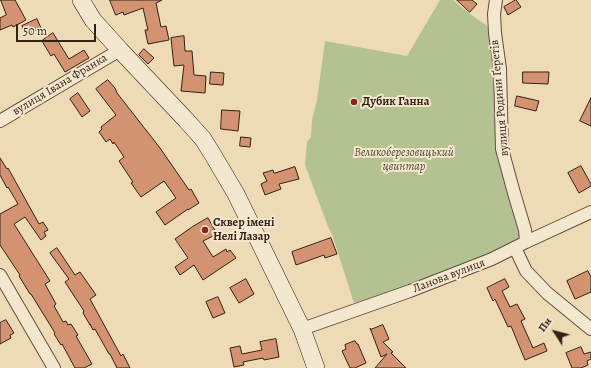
<!DOCTYPE html>
<html>
<head>
<meta charset="utf-8">
<style>
	body { margin:0 }
	#map { position:relative; width:591px; height:368px; overflow:hidden; background:#eedab5; font-family:Alegreya,serif }
	canvas { display:block }
	.north { position:absolute; left:535px; top:312px; width:40px; height:40px; -webkit-text-stroke:3px #f4e7cf; paint-order:stroke; rotate:306deg; font-size:11px; font-weight:700; line-height:16px; text-align:center; color:#342015 }
	.north::after { content:''; display:block; margin:auto; width:14px; height:18px; background:#342015; clip-path:polygon(50% 0,100% 100%,50% 72%,0 100%) }
	.scale { position:absolute; left:16px; top:24px; width:80px; height:18px; box-sizing:border-box; border:2px solid #342015; border-top:0; padding-left:5px; font-size:12px; line-height:14px; white-space:nowrap; color:#342015; -webkit-text-stroke:3px #f4e7cf; paint-order:stroke }
</style>
</head>
<body>
<div id="map">
<canvas width="591" height="368"></canvas>
<div class="north">Пн</div>
<div class="scale">50 m</div>
</div>
<script>
const g = document.querySelector('canvas').getContext('2d');
g.lineJoin = 'round';
function fill(path, color) { g.fillStyle = color; g.fill(path, 'evenodd'); }
function stroke(path, color, width, dash) { g.strokeStyle = color; g.lineWidth = width; g.lineCap = dash ? 'butt' : 'round'; g.setLineDash(dash || []); g.stroke(path); }
function label(font, color, halo, rows, align = 'center') {
  g.font = font + ' Alegreya,serif'; g.lineWidth = 4; g.setLineDash([]); g.textBaseline = 'middle'; g.strokeStyle = halo; g.fillStyle = color; for (const [text, x, y, turn = 0] of rows) {
    g.save(); g.translate(x, y); g.rotate((+turn || 0) * Math.PI / 180); g.textAlign = isNaN(turn) ? turn : align; if (halo) g.strokeText(text, 0, 0); g.fillText(text, 0, 0); g.restore();
  }
}
const green = new Path2D(`
	M 440,0 L 453,0 L 470,14 L 486,25 L 491,32 L 520,238 C 508,249 489,254 473,260 C 434,275 395,291 354,303 L 332,234 L 329,229 L 305,165 L 307,142 L 311,137 L 312,120 L 317,100 L 325,41 L 407,56 Z`);
const building = new Path2D(`
	M 1,0 L 15,0 L 26,20 L 13,27 L 12,25 L 0,30 L 0,18 L 6,15 Z
	M 110,0 L 162,0 L 156,3 L 161,27 L 166,26 L 169,40 L 148,44 L 145,30 L 148,30 L 143,8 L 124,15 L 123,12 L 116,15 Z
	M 457,0 L 472,0 L 477,4 L 470,12 Z
	M 516,0 L 521,7 L 508,15 L 504,7 Z
	M 37,19 L 41,28 L 26,35 L 22,26 Z
	M 53,33 L 69,59 L 84,50 L 89,58 L 65,72 L 54,54 L 51,56 L 42,41 Z
	M 184,36 L 185,51 L 192,51 L 194,75 L 206,76 L 205,93 L 181,91 L 184,65 L 174,66 L 171,38 Z
	M 144,49 L 154,58 L 148,64 L 139,55 Z
	M 211,72 L 224,73 L 223,85 L 210,84 Z
	M 523,72 L 549,72 L 548,84 L 523,83 Z
	M 108,80 L 115,88 L 117,93 L 160,148 L 189,190 L 191,189 L 199,203 L 188,210 L 188,209 L 165,225 L 156,212 L 176,198 L 164,181 L 141,197 L 131,183 L 133,182 L 119,161 L 124,157 L 114,142 L 113,144 L 110,139 L 106,142 L 99,132 L 102,129 L 101,127 L 116,115 L 96,89 Z
	M 78,93 L 90,111 L 82,117 L 70,99 Z
	M 517,96 L 539,101 L 536,111 L 515,106 Z
	M 591,98 L 591,126 L 580,121 Z
	M 222,110 L 240,111 L 238,131 L 221,129 Z
	M 241,137 L 251,138 L 250,147 L 240,146 Z
	M 0,158 L 7,169 L 8,168 L 39,224 L 43,222 L 48,230 L 44,232 L 46,236 L 41,240 L 25,217 L 14,224 L 50,281 L 45,284 L 56,304 L 54,306 L 63,322 L 66,321 L 68,325 L 71,324 L 78,335 L 76,336 L 92,364 L 84,368 L 75,368 L 62,344 L 61,345 L 54,334 L 55,333 L 31,294 L 30,294 L 19,276 L 20,275 L 0,245 L 0,214 L 18,204 L 8,187 L 7,188 L 0,175 Z
	M 581,166 L 591,184 L 591,186 L 579,193 L 568,173 Z
	M 295,167 L 299,179 L 279,184 L 281,189 L 265,195 L 261,184 L 267,181 L 263,173 L 273,170 L 274,173 Z
	M 208,218 L 217,234 L 203,241 L 213,257 L 226,249 L 227,252 L 230,250 L 236,258 L 203,280 L 194,265 L 180,275 L 175,267 L 188,258 L 175,239 L 192,227 Z
	M 331,238 L 337,254 L 325,258 L 324,255 L 296,265 L 292,252 Z
	M 57,248 L 75,275 L 80,272 L 96,295 L 90,299 L 121,356 L 123,354 L 130,368 L 117,368 L 110,354 L 109,354 L 95,329 L 93,330 L 90,324 L 90,325 L 83,313 L 84,311 L 65,282 L 69,279 L 50,253 Z
	M 588,271 L 591,277 L 591,292 L 575,299 L 567,281 Z
	M 246,279 L 254,294 L 239,303 L 230,288 Z
	M 505,279 L 509,287 L 502,291 L 510,307 L 517,304 L 525,319 L 521,321 L 533,348 L 544,343 L 547,351 L 525,360 L 511,326 L 508,327 L 495,299 L 493,301 L 487,288 Z
	M 218,297 L 225,313 L 213,318 L 206,302 Z
	M 6,320 L 14,333 L 10,335 L 11,338 L 0,344 L 0,323 Z
	M 383,325 L 389,339 L 383,342 L 393,352 L 391,353 L 406,368 L 375,368 L 387,354 L 381,357 L 370,328 L 371,329 Z
	M 276,339 L 279,357 L 264,360 L 263,358 L 243,362 L 244,365 L 234,367 L 230,348 L 240,346 L 242,354 L 262,350 L 260,342 Z
	M 355,341 L 357,344 L 358,344 L 366,363 L 355,368 L 350,368 L 342,351 L 346,349 L 345,345 Z
	M 581,347 L 584,354 L 591,352 L 591,359 L 587,361 L 588,365 L 581,368 L 572,368 L 566,353 Z`);
const street = new Path2D(`
	M 496,0 L 494,14 L 495,33 L 500,69 L 502,149 L 514,193 L 525,230 L 526,242
	M 0,121 L 120,50
	M 515,248 L 526,271 L 547,293 L 591,329
	M 0,275 L 54,368
	M 302,329 L 410,291 L 492,259 L 526,242 L 591,212`);
const secondary = new Path2D(`
	M 81,0 L 93,20 L 120,50 L 186,120 L 203,139 L 213,155 L 236,194 L 256,235 L 302,329 L 316,368`);
const markers = [
	[354,102,4,"#8f2418"],
	[205,230,4,"#8f2418"]
];
const streetNames = [
	["вулиця Івана Франка",60,85,-31],
	["вулиця Родини Ґеретів",500,98,-95],
	["Ланова вулиця",449,276,-21]
];
const poiNames = [
	["Дубик Ганна",362,102],
	["Сквер імені",213,223],
	["Нелі Лазар",213,237]
];
const parkNames = [
	["Великоберезовицький",404,153],
	["цвинтар",404,167]
];
fill(green, '#b4c191');
fill(building, '#d39371');
stroke(building, '#342015', 1);
stroke(street, '#624e3d', 14);
stroke(secondary, '#342015', 18);
stroke(street, '#f4e7cf', 12);
stroke(secondary, '#f4e7cf', 17);
for (const [x, y, r, color] of markers) { const dot = new Path2D(); dot.arc(x, y, r, 0, 2 * Math.PI); g.fillStyle = color; g.fill(dot); stroke(dot, '#f4e7cf', 1.5); }
label('12px', '#342015', '#f4e7cf', streetNames);
label('bold 12px', '#342015', '#f4e7cf', poiNames, 'left');
label('italic 12px', '#544834', '#f4e7cf', parkNames);
</script>
</body>
</html>
